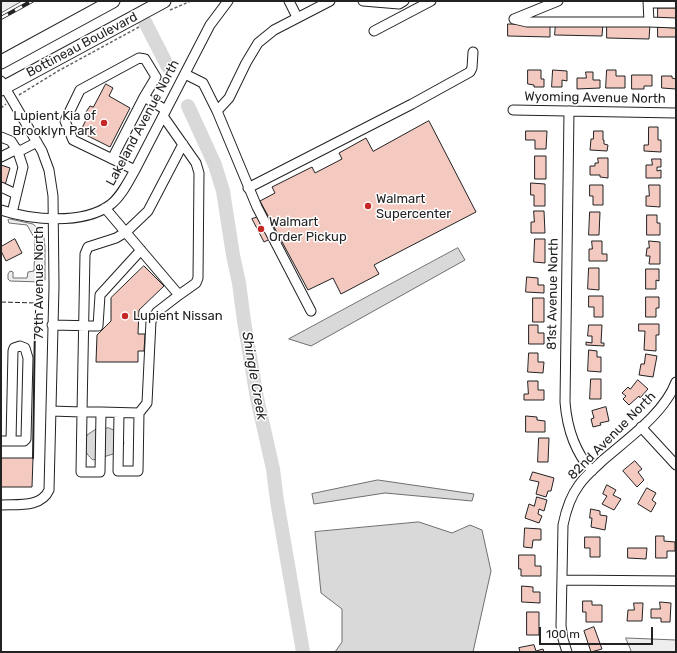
<!DOCTYPE html>
<html>
<head>
<meta charset="utf-8">
<style>
	body { margin:0 }
	#map { position:relative; width:677px; height:653px; overflow:hidden; background:#fff; font-family:Rubik,sans-serif }
	canvas { display:block }
	.frame { position:absolute; inset:0; border:2px solid #222; pointer-events:none }
	.scale { position:absolute; left:539px; top:627px; width:114px; height:18px; box-sizing:border-box; border:2px solid #222; border-top:0; padding-left:5px; font-size:12px; line-height:14px; white-space:nowrap; color:#222; -webkit-text-stroke:3px #fff; paint-order:stroke }
</style>
</head>
<body>
<div id="map">
<canvas width="677" height="653"></canvas>
<div class="frame"></div>
<div class="scale">100 m</div>
</div>
<script>
const g = document.querySelector('canvas').getContext('2d');
g.lineJoin = 'round';
function fill(path, color) { g.fillStyle = color; g.fill(path, 'evenodd'); }
function stroke(path, color, width, dash) { g.strokeStyle = color; g.lineWidth = width; g.lineCap = dash ? 'butt' : 'round'; g.setLineDash(dash || []); g.stroke(path); }
function label(font, color, halo, rows, align = 'center') {
  g.font = font + ' Rubik,sans-serif'; g.lineWidth = 3; g.setLineDash([]); g.textBaseline = 'middle'; g.strokeStyle = halo; g.fillStyle = color; for (const [text, x, y, turn = 0] of rows) {
    g.save(); g.translate(x, y); g.rotate((+turn || 0) * Math.PI / 180); g.textAlign = isNaN(turn) ? turn : align; if (halo) g.strokeText(text, 0, 0); g.fillText(text, 0, 0); g.restore();
  }
}
const green = new Path2D(`
	M 1,1 L 22,1 L 1,13 Z
	M 10,219 L 33,224 L 41,231 L 44,238 L 45,247 L 45,280 L 41,282 L 10,281 L 8,279 L 8,274 L 10,271 L 13,272 L 13,278 L 27,278 L 28,272 L 34,271 L 35,239 L 27,225 L 9,223 L 8,220 Z
	M 626,638 L 676,640 L 676,652 L 632,652 Z`);
const water = new Path2D(`
	M 458,248 L 465,260 L 311,346 L 289,339 Z
	M 109,428 L 120,433 L 124,443 L 120,452 L 93,460 C 83,452 84,446 87,435 L 96,429 Z
	M 378,480 L 474,494 L 472,501 L 385,493 L 314,504 L 312,494 Z
	M 419,522 L 452,533 L 470,525 L 482,530 L 491,571 L 473,652 L 335,652 L 342,642 L 342,609 L 321,593 L 315,532 Z`);
const river = new Path2D(`
	M 145,22 L 168,67
	M 188,106 L 215,165 L 223,191 L 233,255 L 239,283 L 244,321 L 257,398 L 273,469 L 277,501 L 303,652`);
const building = new Path2D(`
	M 658,8 L 676,8 L 676,19 L 658,18 Z
	M 556,22 L 603,23 L 602,36 L 555,35 Z
	M 607,23 L 650,24 L 649,39 L 607,38 Z
	M 508,24 L 550,25 L 550,37 L 508,36 Z
	M 658,27 L 676,28 L 676,37 L 658,37 Z
	M 528,70 L 541,70 L 541,79 L 544,79 L 544,87 L 534,87 L 534,85 L 528,84 Z
	M 553,70 L 567,71 L 567,81 L 562,80 L 562,87 L 552,87 Z
	M 607,70 L 616,70 L 616,76 L 625,76 L 625,88 L 606,88 Z
	M 586,72 L 593,72 L 593,80 L 600,80 L 600,88 L 577,89 L 577,78 L 586,78 Z
	M 632,75 L 652,75 L 652,86 L 644,86 L 644,89 L 632,89 Z
	M 662,76 L 672,76 L 672,78 L 676,79 L 676,89 L 662,88 Z
	M 106,84 L 113,88 L 109,96 L 130,108 L 110,147 L 80,132 L 89,114 L 86,112 L 90,106 L 93,107 Z
	M 429,121 L 476,212 L 374,265 L 379,274 L 341,294 L 333,278 L 308,290 L 260,201 L 275,193 L 272,187 L 312,167 L 315,173 L 342,159 L 339,153 L 366,138 L 373,151 Z
	M 649,127 L 658,127 L 658,140 L 661,140 L 661,152 L 644,151 L 644,145 L 648,145 Z
	M 526,131 L 547,131 L 546,149 L 535,149 L 535,140 L 526,140 Z
	M 594,131 L 603,131 L 603,140 L 604,140 L 604,144 L 608,145 L 607,151 L 590,150 L 591,139 L 593,139 Z
	M 535,156 L 546,156 L 546,179 L 535,179 Z
	M 598,158 L 608,158 L 608,178 L 600,177 L 600,175 L 590,175 L 590,166 L 595,166 L 595,163 L 598,163 Z
	M 652,159 L 661,159 L 661,167 L 657,167 L 657,171 L 661,170 L 661,178 L 646,178 L 646,165 L 652,165 Z
	M 1,165 L 10,168 L 5,185 L 1,184 Z
	M 531,183 L 545,184 L 545,206 L 534,206 L 534,195 L 531,195 Z
	M 590,185 L 603,185 L 603,205 L 593,205 L 593,196 L 590,196 Z
	M 649,185 L 660,185 L 660,207 L 646,206 L 646,196 L 649,196 Z
	M 534,211 L 544,211 L 545,233 L 531,233 L 531,222 L 534,222 Z
	M 590,212 L 600,212 L 599,235 L 589,235 Z
	M 647,215 L 657,215 L 657,223 L 660,223 L 660,235 L 647,235 Z
	M 258,217 L 270,239 L 264,242 L 252,219 Z
	M 15,239 L 22,253 L 6,261 L 1,251 L 1,247 Z
	M 535,239 L 545,239 L 545,263 L 534,262 Z
	M 592,241 L 602,241 L 602,254 L 607,254 L 607,261 L 589,261 L 589,249 L 592,249 Z
	M 649,241 L 660,242 L 660,264 L 649,264 L 650,256 L 646,256 L 647,248 L 649,248 Z
	M 144,266 L 164,286 L 139,310 L 138,334 L 145,334 L 144,351 L 138,351 L 138,362 L 96,362 L 97,335 L 111,321 L 111,298 Z
	M 589,268 L 599,268 L 599,290 L 588,289 Z
	M 646,269 L 659,269 L 659,281 L 656,280 L 656,289 L 646,289 Z
	M 527,277 L 538,278 L 538,285 L 544,285 L 544,293 L 526,292 Z
	M 589,296 L 603,296 L 603,317 L 594,317 L 594,307 L 589,307 Z
	M 646,297 L 659,297 L 659,308 L 656,308 L 656,317 L 646,317 Z
	M 533,298 L 544,298 L 544,322 L 533,322 Z
	M 639,324 L 659,324 L 659,335 L 656,335 L 656,351 L 644,350 L 645,331 L 639,331 Z
	M 529,325 L 538,325 L 538,333 L 544,333 L 544,344 L 529,344 Z
	M 589,325 L 602,325 L 601,343 L 604,343 L 604,346 L 586,345 L 586,342 L 592,343 L 592,336 L 588,336 Z
	M 589,350 L 597,351 L 597,357 L 601,357 L 601,372 L 588,371 Z
	M 529,353 L 538,353 L 538,362 L 544,362 L 543,373 L 528,372 Z
	M 646,354 L 657,356 L 653,377 L 639,375 L 641,364 L 644,364 Z
	M 591,379 L 601,379 L 601,399 L 590,399 Z
	M 638,380 L 648,389 L 640,398 L 639,396 L 629,405 L 623,399 L 626,396 L 622,393 L 628,387 L 630,389 Z
	M 528,381 L 538,381 L 538,390 L 544,390 L 544,400 L 524,400 L 524,394 L 528,394 Z
	M 606,407 L 609,421 L 600,423 L 601,425 L 593,427 L 591,419 L 594,418 L 592,411 Z
	M 526,416 L 537,417 L 537,420 L 545,421 L 545,432 L 526,432 Z
	M 539,438 L 549,438 L 548,462 L 538,462 Z
	M 1,458 L 33,458 L 32,487 L 1,487 Z
	M 635,461 L 642,469 L 638,472 L 644,480 L 637,487 L 623,471 Z
	M 533,472 L 554,478 L 551,491 L 548,491 L 546,497 L 536,494 L 539,482 L 530,480 Z
	M 607,485 L 616,490 L 613,495 L 621,499 L 614,510 L 602,504 L 607,496 L 603,494 Z
	M 647,488 L 656,493 L 652,500 L 656,503 L 651,512 L 638,504 Z
	M 537,497 L 547,500 L 544,511 L 539,509 L 538,514 L 542,516 L 539,523 L 525,518 L 529,504 L 534,506 Z
	M 591,509 L 600,511 L 600,515 L 607,516 L 605,530 L 591,527 L 592,518 L 590,518 Z
	M 525,528 L 541,529 L 541,540 L 533,540 L 532,548 L 524,547 Z
	M 656,536 L 664,536 L 664,541 L 675,542 L 675,551 L 667,551 L 667,558 L 656,558 Z
	M 585,537 L 600,537 L 600,557 L 590,557 L 590,548 L 585,548 Z
	M 628,548 L 647,548 L 646,559 L 628,558 Z
	M 519,555 L 535,555 L 535,566 L 541,566 L 541,576 L 521,576 L 521,569 L 519,569 Z
	M 522,586 L 533,587 L 533,592 L 540,592 L 540,603 L 522,602 Z
	M 583,601 L 592,601 L 592,605 L 602,605 L 602,622 L 586,622 L 586,612 L 583,612 Z
	M 660,602 L 671,603 L 670,622 L 661,622 L 661,618 L 651,618 L 651,609 L 660,609 Z
	M 634,603 L 643,603 L 642,621 L 627,621 L 628,610 L 634,610 Z
	M 527,612 L 539,612 L 539,635 L 527,635 Z
	M 594,627 L 602,649 L 591,652 L 584,631 Z
	M 534,645 L 536,651 L 543,649 L 544,652 L 520,652 L 519,648 Z`);
const path = new Path2D(`
	M 170,10 L 191,1
	M 19,95 L 58,71 L 139,27
	M 1,108 L 6,104`);
const minor = new Path2D(`
	M 289,1 L 297,17
	M 363,1 L 399,4 L 404,1
	M 648,3 L 676,3
	M 514,19 L 527,22 L 649,22 L 648,1
	M 514,19 L 558,1
	M 649,22 L 676,23
	M 374,31 L 431,1
	M 185,74 L 203,83 L 217,111 L 257,207 L 311,311
	M 1,81 L 42,151 L 49,170 L 53,196 L 54,286 L 49,490 C 41,508 17,504 1,505
	M 513,110 L 676,113
	M 217,111 L 229,98 L 246,63 L 258,43 L 274,30 L 330,1
	M 569,111 L 565,402 C 567,428 574,451 592,471
	M 163,116 L 196,163 L 199,173 L 198,278 L 196,283 L 179,295
	M 1,137 L 11,141 L 18,152 L 23,167 L 12,213
	M 18,152 L 37,142
	M 1,157 L 17,149
	M 112,159 L 144,97
	M 135,170 L 73,140 L 65,121 L 80,90 L 139,58 L 145,59 L 156,77 L 144,97 L 166,110
	M 1,187 L 16,194
	M 248,188 L 412,104 L 470,72 L 472,68 L 473,52
	M 105,208 L 179,295 L 157,312 L 151,321 L 147,403 L 139,413
	M 1,210 C 31,220 83,225 110,205 C 121,197 128,182 135,170 L 210,25 L 228,1
	M 52,325 L 98,326 L 100,295 L 141,250
	M 51,411 L 82,412 L 81,472 L 100,472 L 101,412 L 139,413 L 138,471 L 118,471 L 119,413
	M 101,412 L 82,412 L 85,254 L 88,247 L 116,238 L 126,232 L 148,211 L 183,144
	M 641,427 L 676,465
	M 1,441 L 24,441 L 26,439 L 28,358 L 25,348 L 20,346 L 14,348 L 13,351 L 11,441
	M 562,580 L 676,581
	M 567,652 L 563,639 L 561,626 L 563,525 C 566,510 570,497 579,485 C 585,476 594,469 602,461 C 627,439 664,414 676,382`);
const highway = new Path2D(`
	M 1,62 L 113,1
	M 1,89 L 164,1`);
const rail = new Path2D(`
	M 1,18 L 32,1`);
const fence = new Path2D(`
	M 1,302 L 36,303 L 35,321`);
const wall = new Path2D(`
	M 33,458 L 35,321`);
const markers = [
	[104,123,4,"#c62828"],
	[368,206,4,"#c62828"],
	[261,229,4,"#c62828"],
	[125,316,4,"#c62828"]
];
const streetNames = [
	["Bottineau Boulevard",82,45,-28],
	["Wyoming Avenue North",595,98,1],
	["Lakeland Avenue North",143,123,-62],
	["79th Avenue North",39,283,-90],
	["81st Avenue North",553,294,-89],
	["82nd Avenue North",612,436,-45]
];
const poiNames = [
	["Lupient Kia of",96,116,"right"],
	["Brooklyn Park",96,131,"right"],
	["Walmart",376,199],
	["Supercenter",376,214],
	["Walmart",269,222],
	["Order Pickup",269,237],
	["Lupient Nissan",133,316]
];
const waterNames = [
	["Shingle Creek",254,376,80]
];
fill(green, '#eee');
stroke(green, '#6f6f6f', 1);
fill(water, '#d9d9d9');
stroke(water, '#6f6f6f', 1);
stroke(river, '#d9d9d9', 14);
fill(building, '#f3c9c0');
stroke(building, '#222', 1);
stroke(minor, '#222', 11);
stroke(highway, '#222', 15);
stroke(path, '#646464', 1.5, [3, 2]);
stroke(minor, '#fff', 9);
stroke(highway, '#fff', 13);
stroke(rail, '#222', 4);
stroke(rail, '#fff', 2.5, [8]);
stroke(fence, '#222', 1, [5, 2]);
stroke(wall, '#222', 2);
for (const [x, y, r, color] of markers) { const dot = new Path2D(); dot.arc(x, y, r, 0, 2 * Math.PI); g.fillStyle = color; g.fill(dot); stroke(dot, '#fff', 1.5); }
label('13px', '#222', '#fff', streetNames);
label('13px', '#222', '#fff', poiNames, 'left');
label('italic 14px', '#222', '#fff', waterNames);
</script>
</body>
</html>
